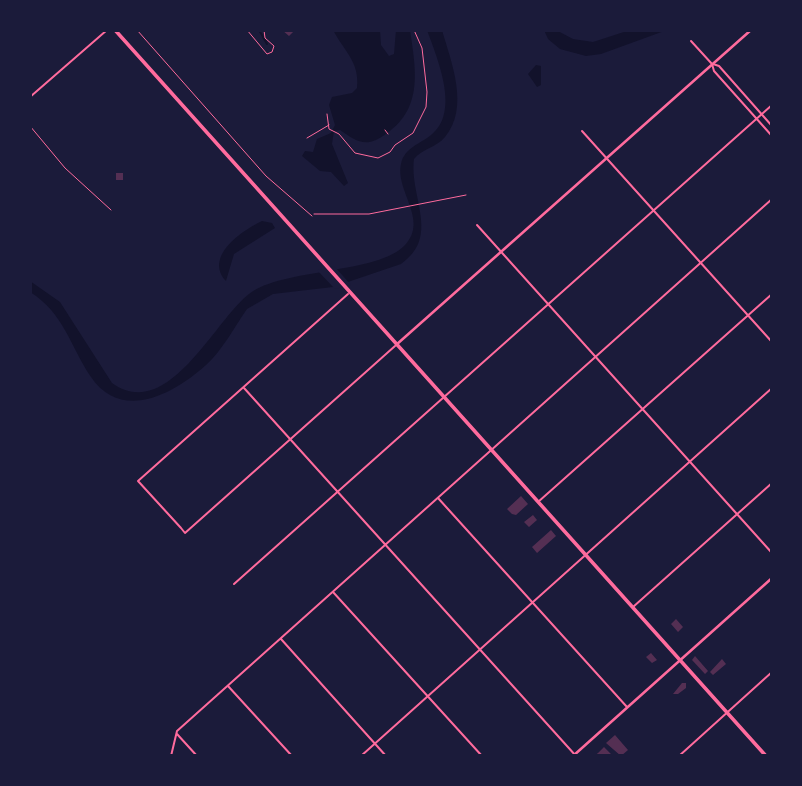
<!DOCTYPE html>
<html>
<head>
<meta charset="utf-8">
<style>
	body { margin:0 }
	#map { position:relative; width:802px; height:786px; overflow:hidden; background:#1b1b3a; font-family:"Fira Sans",sans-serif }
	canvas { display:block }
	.frame { position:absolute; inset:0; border:32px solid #1b1b3a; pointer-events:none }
</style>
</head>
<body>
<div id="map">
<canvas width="802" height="786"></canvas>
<div class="frame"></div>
</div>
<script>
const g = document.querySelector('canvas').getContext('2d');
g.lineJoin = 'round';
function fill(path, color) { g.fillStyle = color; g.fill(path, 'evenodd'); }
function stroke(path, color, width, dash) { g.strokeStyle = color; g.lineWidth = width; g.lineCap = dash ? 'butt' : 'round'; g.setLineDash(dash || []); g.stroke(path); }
const water = new Path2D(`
	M 333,30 L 380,30 L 381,45 L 389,56 L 394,54 L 396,30 L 410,30 C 416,71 424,110 383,136 C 365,148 356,141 340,130 L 334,131 L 332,144 L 348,183 L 344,186 L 331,172 L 320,171 L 302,156 L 305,151 L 313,152 L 317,139 L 331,133 L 335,125 L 329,105 L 332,97 L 352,93 L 357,88 C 360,62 344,51 333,30 Z
	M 427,30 L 442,30 C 451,62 470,107 445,137 C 437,147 422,149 414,159 C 409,197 441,236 401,264 L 333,287 L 273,294 L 247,309 C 235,326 222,351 206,365 C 175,393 122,423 91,377 C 70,346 64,313 30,292 L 30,281 L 60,302 L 112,383 C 168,423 214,321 249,294 C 282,268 379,274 405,245 C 429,220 395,191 401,164 C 404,148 420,144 431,135 C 461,112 437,58 427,30 Z
	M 544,30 L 556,30 L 573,39 L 593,42 L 630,30 L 667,30 L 601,54 L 586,56 L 560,49 L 548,39 Z
	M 536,65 L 541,66 L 541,85 L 537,87 L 528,74 Z
	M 262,221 L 272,223 L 275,228 L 234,254 L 226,281 C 204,257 241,231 262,221 Z`);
const pier = new Path2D(`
	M 334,266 L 351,285 L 335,289 L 317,270 Z`);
const stream = new Path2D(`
	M 259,30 L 267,44`);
const building = new Path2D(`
	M 282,30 L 295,30 L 289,36 Z
	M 116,173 L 123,173 L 123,180 L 116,180 Z
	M 521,496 L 528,504 L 516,515 L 512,514 L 507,509 Z
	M 533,515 L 537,520 L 529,527 L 524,522 Z
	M 551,530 L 556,536 L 537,553 L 532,547 Z
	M 676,619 L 683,627 L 678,632 L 671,624 Z
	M 651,653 L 657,660 L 652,663 L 646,657 Z
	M 695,656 L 708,671 L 705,674 L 692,660 Z
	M 722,659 L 726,664 L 713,675 L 710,672 Z
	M 682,683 L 686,683 L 686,688 L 678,694 L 673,694 Z
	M 615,735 L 628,750 L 621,756 L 606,743 Z
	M 604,747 L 613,756 L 594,756 L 598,753 Z`);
const path = new Path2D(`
	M 247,30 L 267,54 L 272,52 L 274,46 L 265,38 L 264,30
	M 327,114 L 329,129 L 339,134 L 355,153 L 378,158 L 390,152 L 395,145 L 413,133 L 426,107 L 427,92 L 422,48 L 414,30
	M 30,126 L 65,168 L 111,210
	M 385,130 L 388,134
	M 307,138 L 329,125`);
const service = new Path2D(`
	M 137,30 L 266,176 L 312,216
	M 314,214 L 369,214 L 466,195`);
const minor = new Path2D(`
	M 691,41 L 712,64 L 714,71 L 772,136
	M 713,64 L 719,66 L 772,126
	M 30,97 L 107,30
	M 582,131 L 772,342
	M 477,225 L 772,553
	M 348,294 L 138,481 L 181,528 L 185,533 L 395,346
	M 244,388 L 576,756
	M 438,498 L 627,707
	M 538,502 L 772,294
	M 234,584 L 772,105
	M 333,592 L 482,756
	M 633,607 L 772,483
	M 281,639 L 386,756
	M 228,686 L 292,756
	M 177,734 L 197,756
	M 171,756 L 177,731 L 772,199
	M 361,756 L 772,388
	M 679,756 L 772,672`);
const tertiary = new Path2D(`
	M 396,345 L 751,30
	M 573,756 L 772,578`);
const secondary = new Path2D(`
	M 115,30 L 766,756`);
fill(water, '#12122b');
fill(pier, '#1b1b3a');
stroke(stream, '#12122b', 2);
fill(building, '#542f53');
stroke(path, '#ff6b9d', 1);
stroke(service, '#ff6b9d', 1);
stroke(minor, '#ff6b9d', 2);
stroke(tertiary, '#ff6b9d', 2.5);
stroke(secondary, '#ff6b9d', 3.5);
</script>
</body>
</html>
